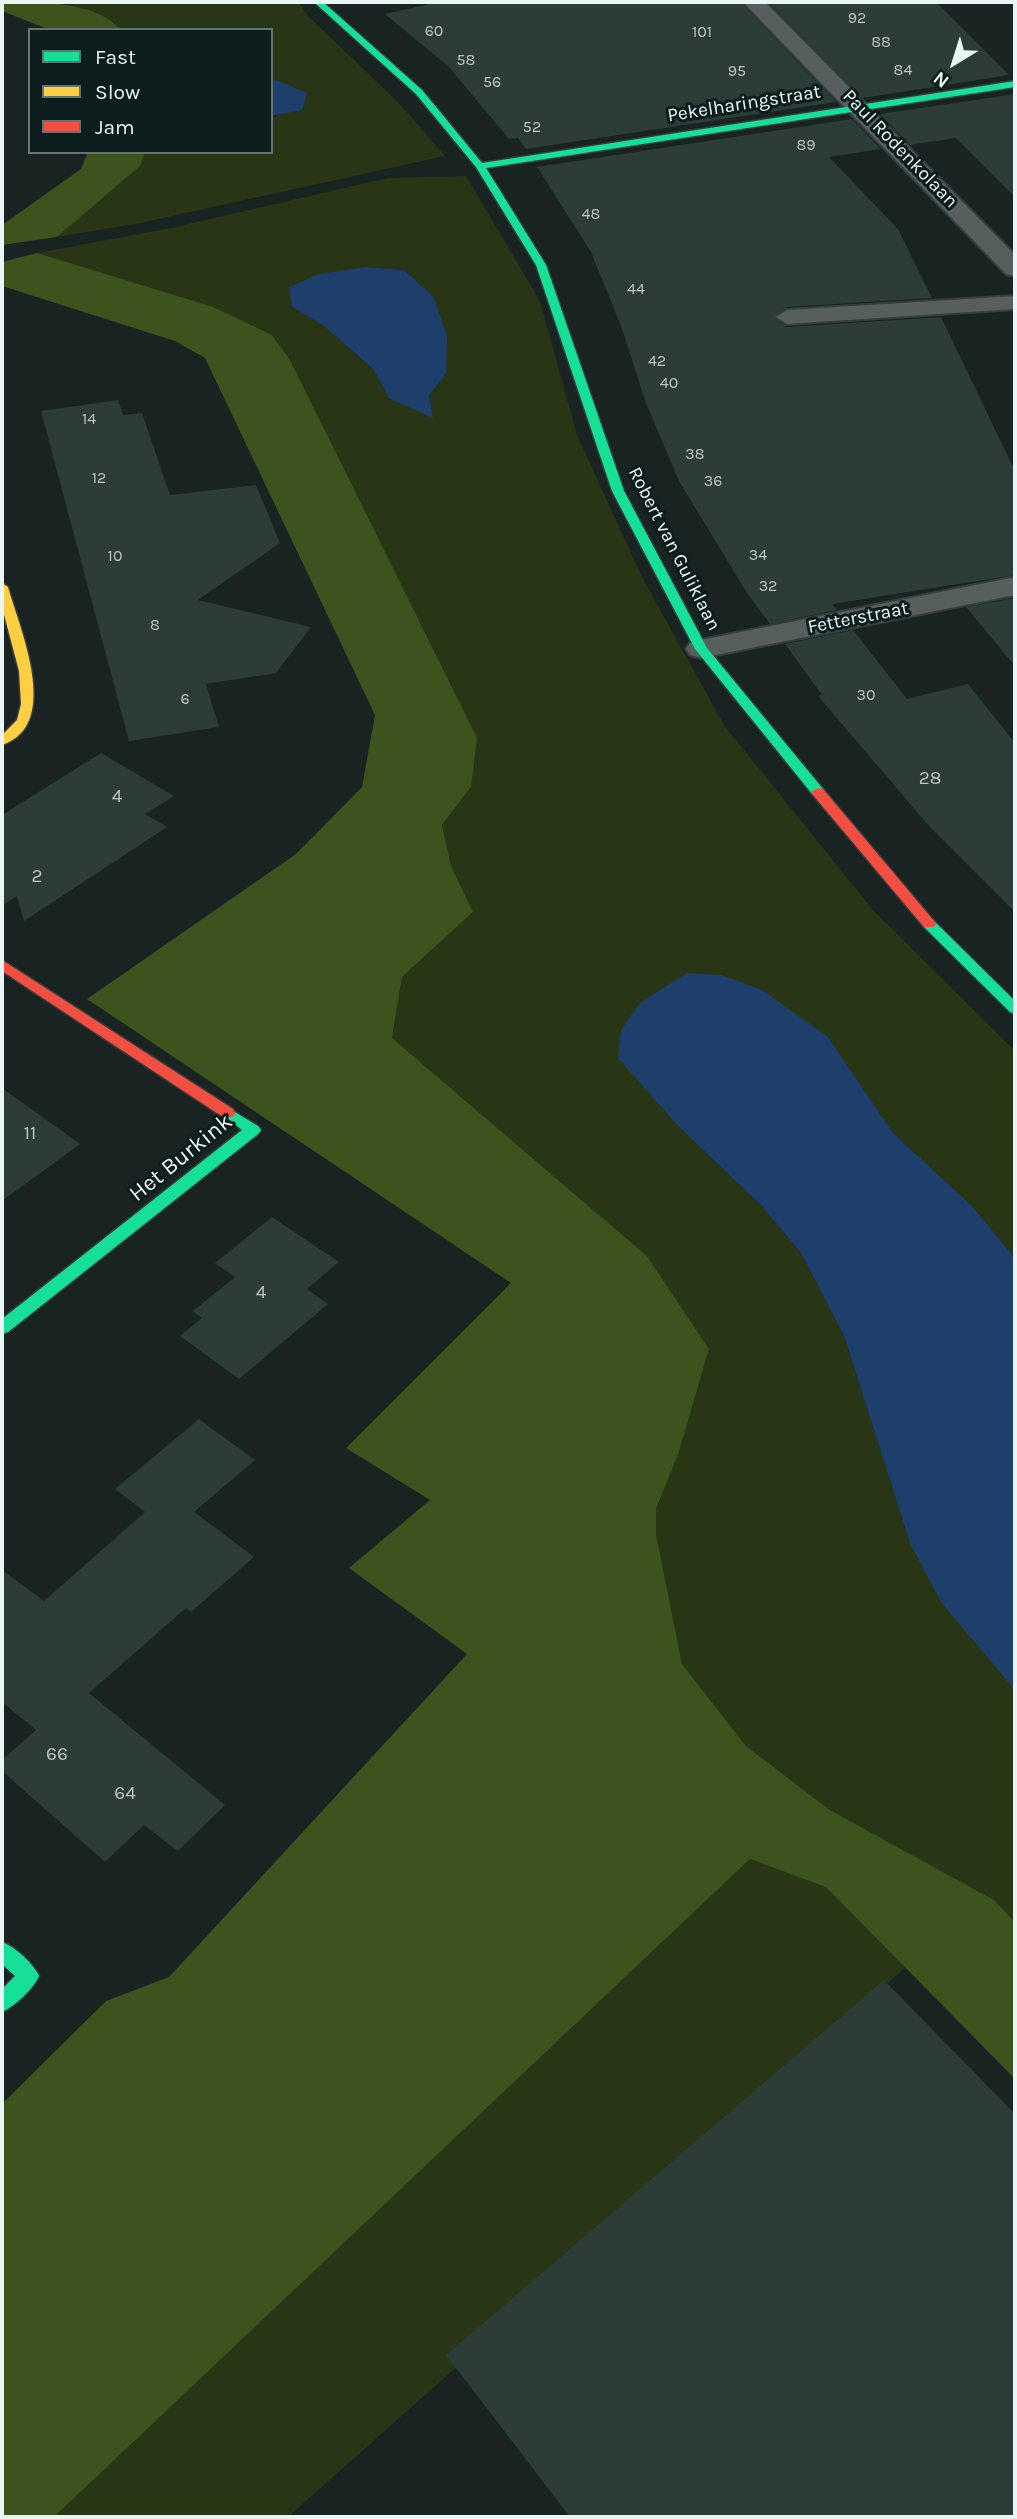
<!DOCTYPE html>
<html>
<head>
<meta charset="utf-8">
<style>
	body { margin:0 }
	#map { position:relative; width:1017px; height:2519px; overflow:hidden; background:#192322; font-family:Karla,sans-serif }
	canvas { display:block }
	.frame { position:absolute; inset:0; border:4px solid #eaf5f5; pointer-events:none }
	.legend { position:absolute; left:28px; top:28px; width:245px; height:126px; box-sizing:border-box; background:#0c1d1d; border:2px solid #657373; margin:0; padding:9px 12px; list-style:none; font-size:21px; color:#eaf5f5 }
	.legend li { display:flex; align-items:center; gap:14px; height:35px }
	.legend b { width:35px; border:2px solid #657373 }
	.north { position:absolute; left:919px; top:28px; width:70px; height:70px; -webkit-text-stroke:5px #0c1d1d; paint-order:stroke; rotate:218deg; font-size:19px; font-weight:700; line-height:28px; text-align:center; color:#eaf5f5 }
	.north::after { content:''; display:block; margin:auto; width:24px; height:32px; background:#eaf5f5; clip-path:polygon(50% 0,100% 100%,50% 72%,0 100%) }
</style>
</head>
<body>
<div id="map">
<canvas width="1017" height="2519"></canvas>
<div class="frame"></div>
<ul class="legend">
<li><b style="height:9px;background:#16e098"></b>Fast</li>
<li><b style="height:9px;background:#ffcf43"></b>Slow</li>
<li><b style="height:9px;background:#f24e42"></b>Jam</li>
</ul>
<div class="north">N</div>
</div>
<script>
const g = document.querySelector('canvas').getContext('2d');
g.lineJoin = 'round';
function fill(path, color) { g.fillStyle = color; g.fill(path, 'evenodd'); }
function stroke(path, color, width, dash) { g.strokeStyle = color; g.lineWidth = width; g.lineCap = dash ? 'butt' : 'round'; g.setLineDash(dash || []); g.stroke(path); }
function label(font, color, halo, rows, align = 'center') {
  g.font = font + ' Karla,sans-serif'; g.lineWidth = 6; g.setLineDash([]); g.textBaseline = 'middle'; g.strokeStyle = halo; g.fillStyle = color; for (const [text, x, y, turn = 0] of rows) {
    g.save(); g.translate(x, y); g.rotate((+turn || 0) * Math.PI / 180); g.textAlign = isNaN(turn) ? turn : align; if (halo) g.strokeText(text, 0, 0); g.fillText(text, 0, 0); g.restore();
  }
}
const green = new Path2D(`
	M 65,2 L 298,2 L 310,18 L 399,103 L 445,156 L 140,223 L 57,237 L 140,166 L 145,152 L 271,152 L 271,116 L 275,117 L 307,94 L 271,78 L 271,30 L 121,30 L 115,23 Z
	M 466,176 L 540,301 L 577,435 L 642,577 L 724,725 L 873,910 L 1015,1051 L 1015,1258 L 972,1206 L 893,1133 L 828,1037 L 681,1129 L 761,1205 L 801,1253 L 844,1336 L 910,1543 L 1015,1690 L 1015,1922 L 994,1900 L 830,1810 L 746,1746 L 682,1664 L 656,1534 L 656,1509 L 679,1452 L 709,1349 L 647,1256 L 392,1038 L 402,977 L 473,912 L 451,866 L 442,825 L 471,787 L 290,360 L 37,253 L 171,228 L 388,178 ZM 366,267 L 404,270 L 433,296 L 446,374 L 429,395 L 433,417 L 390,399 L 373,369 L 324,326 L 292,307 Z
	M 750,1859 L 826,1886 L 906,1967 L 288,2517 L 54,2517 Z`);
const forest = new Path2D(`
	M 2,2 C 38,2 95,0 121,30 L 50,30 L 2,11 Z
	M 88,152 L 145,152 L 140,166 L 57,237 L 2,245 L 2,225 L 81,169 Z
	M 37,253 L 213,307 L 272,335 L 290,360 L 477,738 L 471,787 L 442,825 L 451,866 L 473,912 L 402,977 L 392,1038 L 647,1256 L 709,1349 L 679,1452 L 656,1509 L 656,1534 L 682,1664 L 746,1746 L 830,1810 L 994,1900 L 1015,1922 L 1015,2079 L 826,1887 L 750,1859 L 54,2517 L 2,2517 L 2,2104 L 106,2001 L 169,1977 L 467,1654 L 349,1568 L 430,1500 L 346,1448 L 511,1283 L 87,999 L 296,854 L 362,787 L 375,715 L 205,358 L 175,341 L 2,286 L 2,262 Z`);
const water = new Path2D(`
	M 271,78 L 307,93 L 302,110 L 271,116 Z
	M 366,267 L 404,270 L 433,296 L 447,336 L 446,374 L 429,395 L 433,418 L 390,399 L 373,369 L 324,326 L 292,307 L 289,287 L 319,274 Z
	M 687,973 L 721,975 L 762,990 L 828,1037 L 893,1133 L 972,1206 L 1015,1258 L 1015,1690 L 941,1602 L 910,1543 L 844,1336 L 801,1253 L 761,1205 L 681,1129 L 618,1058 L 621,1030 L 640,1003 Z`);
const building = new Path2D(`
	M 438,2 L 740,2 L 836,102 L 526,149 L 518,138 L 509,139 L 448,66 L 385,14 Z
	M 768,2 L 936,2 L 1009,75 L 863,98 Z
	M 1015,94 L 1015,197 L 956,138 L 910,145 L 880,114 Z
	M 852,119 L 881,149 L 829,157 L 898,229 L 932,298 L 787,307 L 774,318 L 787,327 L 941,317 L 1015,471 L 1015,575 L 832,604 L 837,610 L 770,624 L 747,593 L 679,481 L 646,403 L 621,326 L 591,252 L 537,167 Z
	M 118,400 L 123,415 L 142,413 L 170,495 L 256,485 L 280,543 L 198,600 L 311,627 L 276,673 L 206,684 L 219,727 L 129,741 L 41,411 Z
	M 1015,598 L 1015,666 L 966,607 Z
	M 853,630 L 907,699 L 968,684 L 1015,743 L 1015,912 L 929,826 L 818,696 L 822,695 L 785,644 Z
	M 101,753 L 174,796 L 145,814 L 167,827 L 24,921 L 17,896 L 2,906 L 2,815 Z
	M 2,1088 L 80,1144 L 2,1201 Z
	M 272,1217 L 339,1262 L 307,1289 L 328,1304 L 239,1379 L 180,1336 L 202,1318 L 193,1311 L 235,1277 L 215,1263 Z
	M 199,1419 L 255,1460 L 194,1512 L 254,1557 L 191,1612 L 186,1608 L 89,1693 L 225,1805 L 178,1851 L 144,1825 L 105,1862 L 2,1771 L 2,1760 L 36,1730 L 2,1702 L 2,1570 L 44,1601 L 145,1512 L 115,1489 Z
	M 884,1980 L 1015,2114 L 1015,2517 L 570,2517 L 446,2355 Z`);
const lane = new Path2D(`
	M 1015,296 L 1015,309 L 787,324 L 776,317 L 787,310 Z`);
const street = new Path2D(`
	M 743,2 L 765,2 L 1015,255 L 1015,276 L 1006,274 Z
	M 1015,577 L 1015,595 L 701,658 L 690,655 L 686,649 L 690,643 L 701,640 Z`);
const fast = new Path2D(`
	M 314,2 L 323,2 L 422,90 L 482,163 L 1015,81 L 1015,87 L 486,168 L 546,265 L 624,491 L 707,648 L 823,789 L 823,795 L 813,795 L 695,649 L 612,491 L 536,265 L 476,167 L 416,94 Z
	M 929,919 L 934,921 L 1015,1001 L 1015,1014 L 1010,1012 L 924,927 L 922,924 L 924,921 Z
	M 228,1108 L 258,1126 L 261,1130 L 258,1134 L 8,1332 L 2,1334 L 2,1319 L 242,1130 L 221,1113 L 223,1109 Z
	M 2,1942 C 15,1947 33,1963 39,1976 C 33,1989 15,2006 2,2012 L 2,1989 L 15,1976 L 2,1964 Z`);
const slow = new Path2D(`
	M 2,583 L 8,587 C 19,627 63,725 2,745 L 2,735 L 17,720 L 21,704 L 19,671 L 2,607 Z`);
const jam = new Path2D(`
	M 818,788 L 823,789 L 934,921 L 936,924 L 934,927 L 924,927 L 813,795 L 811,792 Z
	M 2,960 L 233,1109 L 235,1113 L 233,1117 L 223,1117 L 2,971 Z`);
const farNumbernames = [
	["92",857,18],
	["60",434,31],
	["101",702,32],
	["88",881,42],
	["58",466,60],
	["84",903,70],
	["95",737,71],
	["56",492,82],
	["52",532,127],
	["89",806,145],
	["48",591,214],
	["44",636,289],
	["42",657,361],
	["40",669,383],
	["14",89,419],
	["38",695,454],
	["12",99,478],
	["36",713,481],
	["34",758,555],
	["10",115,556],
	["32",768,586],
	["8",155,625],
	["30",866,695],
	["6",185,699]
];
const farStreetnames = [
	["Pekelharingstraat",744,104,-9],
	["Paul Rodenkolaan",900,149,46],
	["Robert van Guliklaan",674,549,63],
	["Fetterstraat",858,618,-11]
];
const numberNames = [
	["28",930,779],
	["4",117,797],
	["2",37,877],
	["11",30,1134],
	["4",261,1293],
	["66",57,1755],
	["64",125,1794]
];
const streetNames = [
	["Het Burkink",181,1158,-39]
];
fill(green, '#283615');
fill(forest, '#3c531d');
fill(water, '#1e3f6c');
fill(building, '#2c3c36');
stroke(lane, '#363e3d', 4);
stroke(street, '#363e3d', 4);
stroke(fast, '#363e3d', 3);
stroke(slow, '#363e3d', 3);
stroke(jam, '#363e3d', 3);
fill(lane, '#575e5e');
fill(street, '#575e5e');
fill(fast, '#16e098');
fill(slow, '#ffcf43');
fill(jam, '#f24e42');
label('16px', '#bac7c5', null, farNumbernames);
label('19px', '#eaf5f5', '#0c1d1d', farStreetnames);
label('19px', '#bac7c5', null, numberNames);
label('23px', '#eaf5f5', '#0c1d1d', streetNames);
</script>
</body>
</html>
